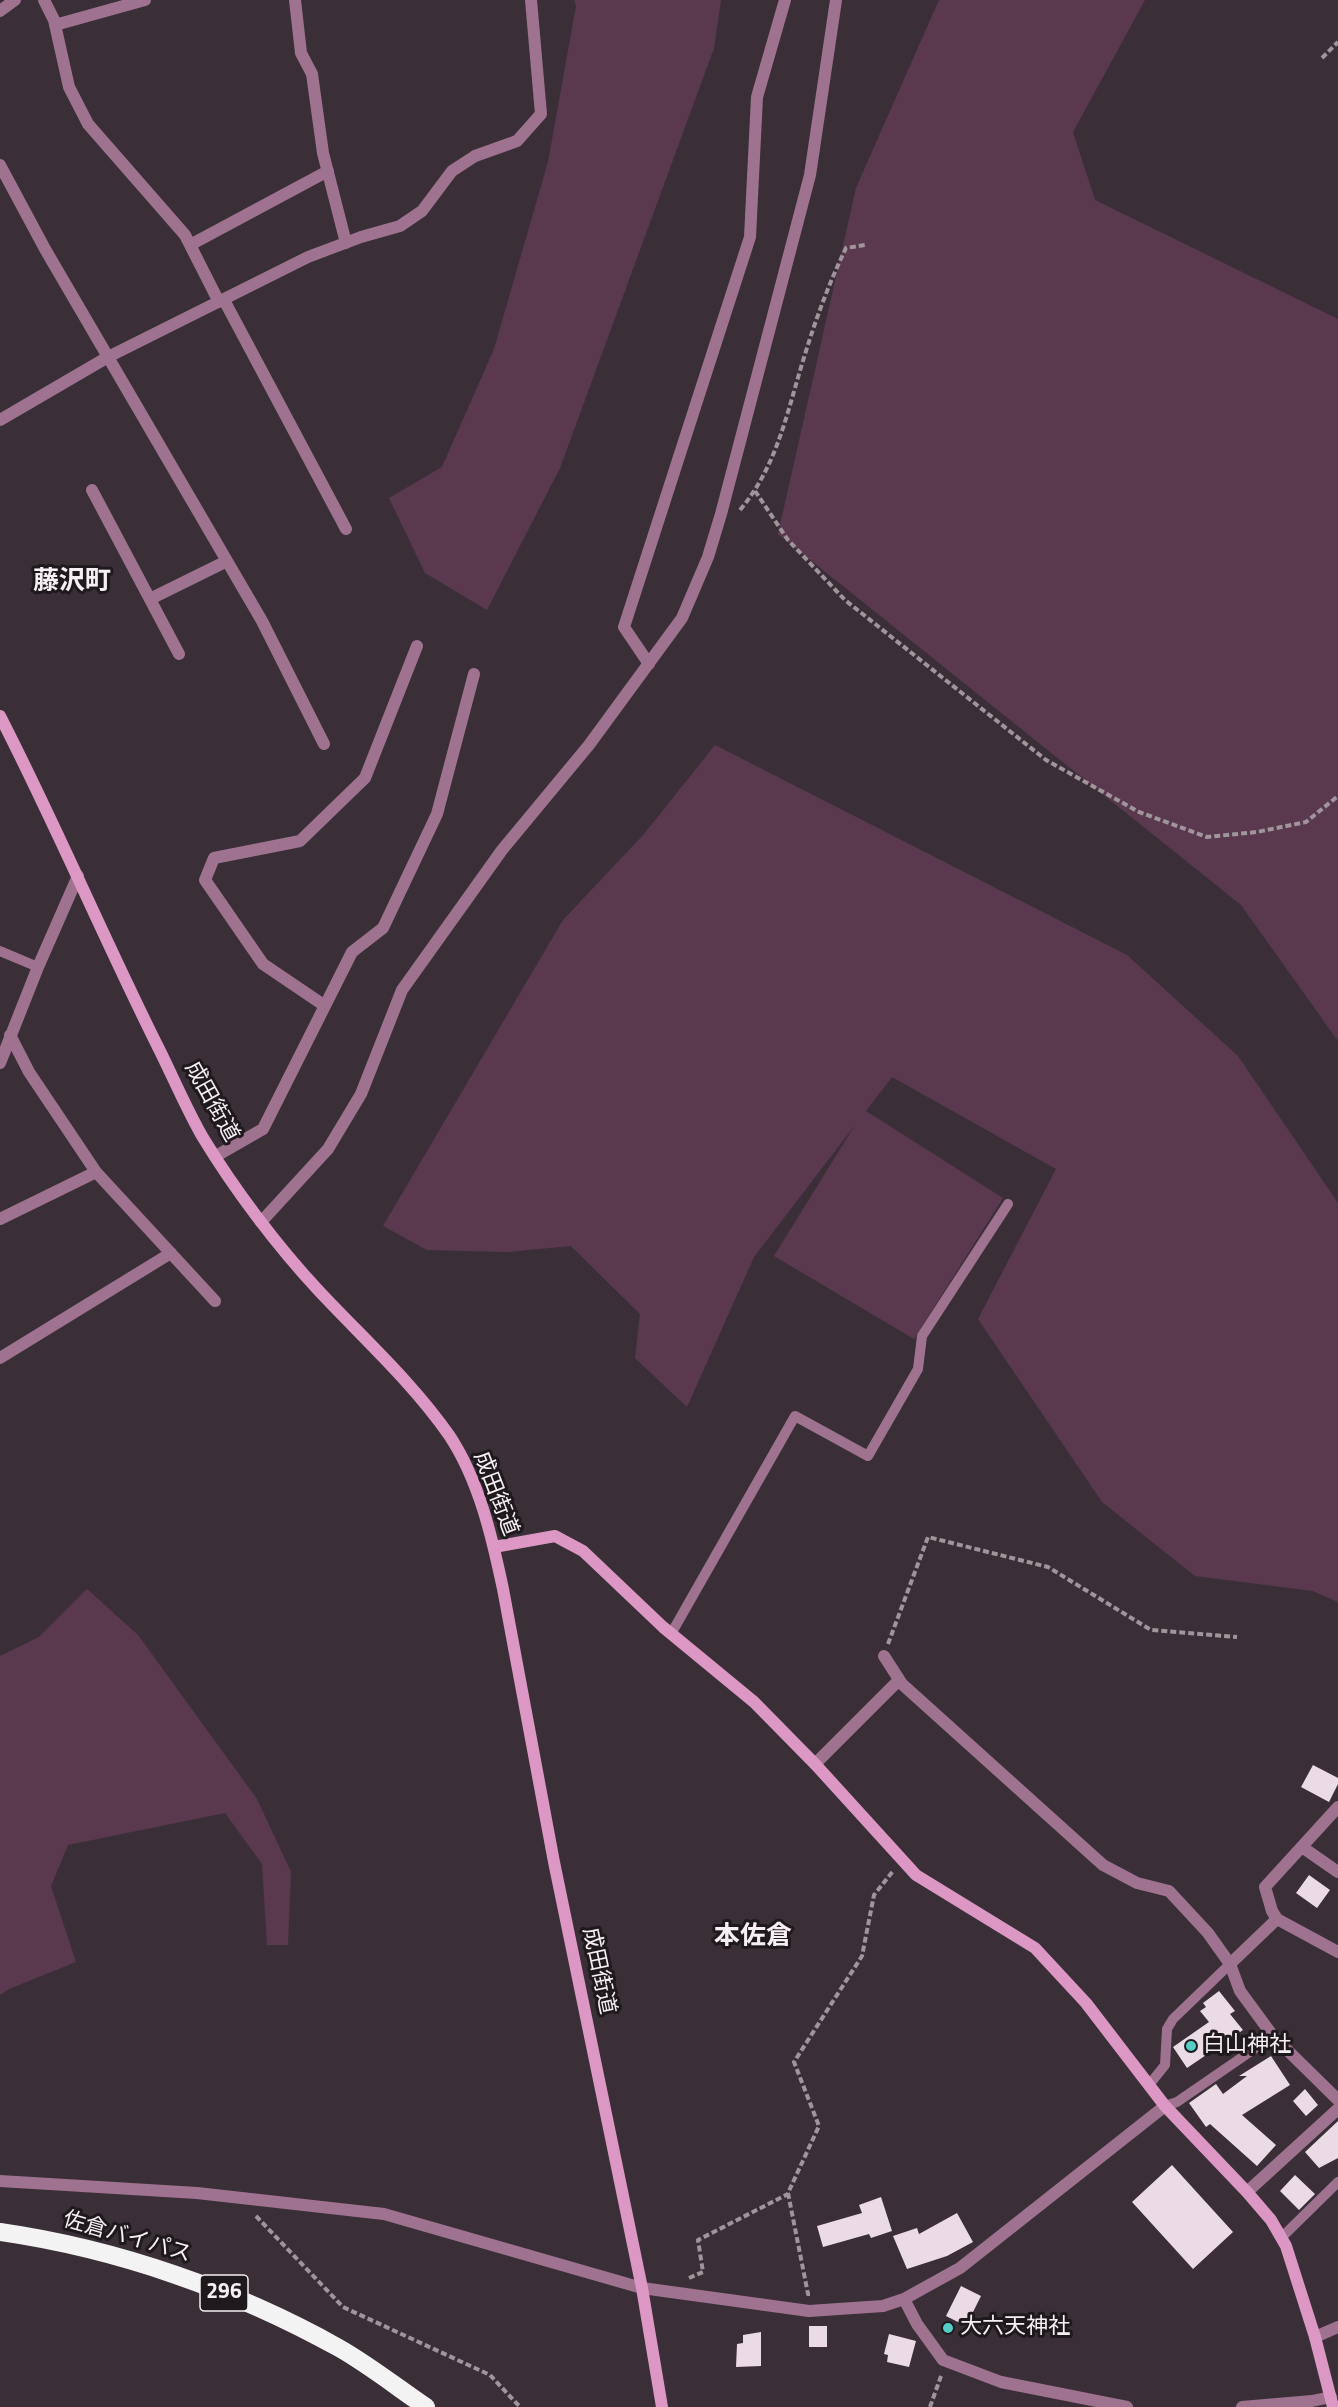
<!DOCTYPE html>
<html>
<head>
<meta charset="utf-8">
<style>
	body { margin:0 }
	canvas { display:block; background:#3a2f36 }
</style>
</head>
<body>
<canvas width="1338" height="2407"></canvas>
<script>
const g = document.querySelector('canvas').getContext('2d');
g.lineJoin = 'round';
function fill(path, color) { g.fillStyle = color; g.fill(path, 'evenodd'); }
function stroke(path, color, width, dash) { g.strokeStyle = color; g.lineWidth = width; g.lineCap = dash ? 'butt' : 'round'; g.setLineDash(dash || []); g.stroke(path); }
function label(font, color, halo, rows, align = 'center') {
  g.font = font + ' "Titillium Web","Noto Sans JP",sans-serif'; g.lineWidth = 6; g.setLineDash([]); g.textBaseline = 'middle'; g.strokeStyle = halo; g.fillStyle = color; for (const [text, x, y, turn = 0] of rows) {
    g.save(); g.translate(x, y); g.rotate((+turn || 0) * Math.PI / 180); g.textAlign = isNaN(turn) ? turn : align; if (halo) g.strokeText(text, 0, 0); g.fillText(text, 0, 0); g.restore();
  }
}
const green = new Path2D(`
	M 574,0 L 721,0 L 714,48 L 560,468 L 487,610 L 425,573 L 389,498 L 442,467 L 494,349 L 548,162 L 576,6 Z
	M 939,0 L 1145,0 L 1073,132 L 1095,200 L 1338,319 L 1338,1041 L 1241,905 L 778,534 L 856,188 Z
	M 715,745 L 1127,955 L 1238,1056 L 1338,1203 L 1338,1602 L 1313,1591 L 1195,1576 L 1102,1502 L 978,1319 L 1056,1169 L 892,1077 L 866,1111 L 1003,1198 L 914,1339 L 774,1256 L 855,1125 L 754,1257 L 687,1407 L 635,1358 L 640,1314 L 571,1246 L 507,1252 L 427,1250 L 383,1226 L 563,920 L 644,834 Z
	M 87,1589 L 138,1635 L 257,1799 L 291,1872 L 288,1945 L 267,1945 L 262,1864 L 225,1813 L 68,1845 L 51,1886 L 76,1962 L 9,1989 L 0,1995 L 0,1656 L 39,1637 Z`);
const building = new Path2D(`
	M 1313,1765 L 1338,1778 L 1338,1784 L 1329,1802 L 1301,1787 Z
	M 1309,1875 L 1330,1890 L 1317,1908 L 1296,1893 Z
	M 1219,1991 L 1235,2011 L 1230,2014 L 1243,2030 L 1187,2068 L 1173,2047 L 1209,2022 L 1200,2011 L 1206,2007 L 1203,2003 Z
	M 1271,2056 L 1290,2085 L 1242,2115 L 1276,2145 L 1257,2166 L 1210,2124 L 1206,2127 L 1189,2103 L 1216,2084 L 1223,2094 L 1247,2076 L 1239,2076 Z
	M 1305,2089 L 1318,2105 L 1306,2116 L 1293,2101 Z
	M 1338,2121 L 1338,2158 L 1319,2168 L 1305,2152 Z
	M 1172,2165 L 1233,2232 L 1193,2269 L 1132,2202 Z
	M 1295,2175 L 1315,2194 L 1299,2210 L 1280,2191 Z
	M 881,2197 L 892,2231 L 871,2238 L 869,2234 L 823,2247 L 817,2226 L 862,2213 L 859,2205 Z
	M 957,2213 L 973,2242 L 947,2256 L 907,2269 L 893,2236 L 917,2228 L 919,2234 Z
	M 961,2286 L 981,2296 L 966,2326 L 946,2316 Z
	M 809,2326 L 827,2326 L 827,2347 L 809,2347 Z
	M 761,2332 L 761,2366 L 736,2367 L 737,2344 L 743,2343 L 743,2335 Z
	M 889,2334 L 916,2341 L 909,2367 L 887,2362 L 888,2355 L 884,2354 Z`);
const path = new Path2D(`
	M 1322,58 L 1338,42
	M 755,491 L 788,540 L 845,600 L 1046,760 L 1139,812 L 1207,837 L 1257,832 L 1306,822 L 1338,796
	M 740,510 C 776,467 786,417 802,364 C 814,324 828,285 846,248 L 865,245
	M 888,1644 L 928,1537 L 1048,1567 L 1151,1630 L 1237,1637
	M 256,2216 L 343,2307 L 490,2375 L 520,2407
	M 689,2278 L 703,2272 L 698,2240 L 788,2194
	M 810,2294 L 808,2294 L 788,2193 L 819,2126 L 794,2062 L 862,1956 L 874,1895 L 893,1871
	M 930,2407 L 941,2376`);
const lane = new Path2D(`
	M 0,951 L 38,967
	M 671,1634 L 795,1416 L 868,1456 L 918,1369 L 922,1336 L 1008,1204
	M 1149,2085 L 1165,2065 L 1167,2029 L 1173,2019 L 1230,1964
	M 1165,2106 L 1177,2102 L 1273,2036
	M 1281,2238 L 1338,2182`);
const street = new Path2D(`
	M 44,0 L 54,20 L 69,87 L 88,124 L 185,235 L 219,302
	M 295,0 L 301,53 L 312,74 L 323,153 L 346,243
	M 0,11 L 15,0
	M 55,25 L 145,0
	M 0,165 L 45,249 L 262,621 L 324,744
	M 190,245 L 328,171
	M 224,300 L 346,529
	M 0,420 L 108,357 L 308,257 L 361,237 L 400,226 L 422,211 L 452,171 L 475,156 L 517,141 L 541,114 L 531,0
	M 92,490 L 179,654
	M 150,599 L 227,561
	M 649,664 L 624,627 L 750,237 L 757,97 L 785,0
	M 325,1006 L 263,964 L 205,880 L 214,858 L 300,841 L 365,778 L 417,646
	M 10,1035 L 29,1072 L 96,1172 L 215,1301
	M 0,1063 L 38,967 L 78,876
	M 216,1156 L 263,1129 L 352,952 L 383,928 L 437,814 L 474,674
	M 0,1219 L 96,1172
	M 261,1222 L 328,1149 L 361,1094 L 402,990 L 502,850 L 589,745 L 682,618 L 708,557 L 721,514 L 810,175 L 836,0
	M 0,1358 L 171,1253
	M 884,1656 L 902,1684 L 1103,1865 L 1137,1883 L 1169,1891 L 1208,1933 L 1230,1964 L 1240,1991 L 1273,2036 L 1338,2100
	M 815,1764 L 899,1680
	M 1338,1807 L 1265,1887 L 1272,1911 L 1277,1919 L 1338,1952
	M 1302,1847 L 1338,1872
	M 1230,1964 L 1277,1919
	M 0,2181 L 197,2193 L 384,2214 L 642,2288 L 809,2311 L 883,2306 L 904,2299 L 960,2268 L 1165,2106
	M 1247,2192 L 1338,2109
	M 904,2299 L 917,2324 L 943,2360 L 1001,2382 L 1127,2407
	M 1315,2337 L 1338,2327
	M 1242,2407 L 1312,2401 L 1331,2397`);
const secondary = new Path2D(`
	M 0,716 C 56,825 104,939 159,1049 C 173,1077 186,1108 202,1136 C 234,1189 277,1246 319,1291 C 363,1338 412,1382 449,1435 C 479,1480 492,1537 503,1589 L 554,1862 L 642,2288 L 662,2407
	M 494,1547 L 555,1536 L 583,1551 L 663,1627 L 754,1702 L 815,1764 L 916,1875 L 1035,1948 L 1086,2003 L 1165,2106 L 1247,2192 L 1271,2220 L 1286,2246 L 1315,2337 L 1333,2407`);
const highway = new Path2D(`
	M 0,2232 C 118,2249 235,2290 339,2348 C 369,2365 398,2388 426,2407`);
const markers = [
	[1191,2046,6,"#54cdc7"],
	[948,2328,6,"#54cdc7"]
];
const shields = [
	[224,2293,48]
];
const shieldNames = [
	["296",224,2293]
];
const streetNames = [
	["成田街道",211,1102,61],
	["成田街道",495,1494,69],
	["成田街道",598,1971,78],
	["佐倉バイパス",127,2238,16]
];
const poiNames = [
	["白山神社",1203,2046],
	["大六天神社",960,2328]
];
const quarterNames = [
	["藤沢町",72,583],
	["本佐倉",753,1938]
];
fill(green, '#5a394f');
fill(building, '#eadbe4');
stroke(path, '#9f959b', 4, [6, 3]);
stroke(lane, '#9f738f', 10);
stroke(street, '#9f738f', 12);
stroke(secondary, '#dc97c4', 12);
stroke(highway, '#f3f3f3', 18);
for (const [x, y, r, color] of markers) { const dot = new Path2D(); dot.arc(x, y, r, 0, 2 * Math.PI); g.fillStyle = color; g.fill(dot); stroke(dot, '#1e191c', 2); }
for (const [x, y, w] of shields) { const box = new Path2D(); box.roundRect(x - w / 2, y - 18, w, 36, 4.5); g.fillStyle = '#1e191c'; g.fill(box); stroke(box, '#f6eef3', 1.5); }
label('bold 21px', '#f6eef3', null, shieldNames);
label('22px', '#f6eef3', '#1e191c', streetNames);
label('22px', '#f6eef3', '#1e191c', poiNames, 'left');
label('bold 26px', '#f6eef3', '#1e191c', quarterNames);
</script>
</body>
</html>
